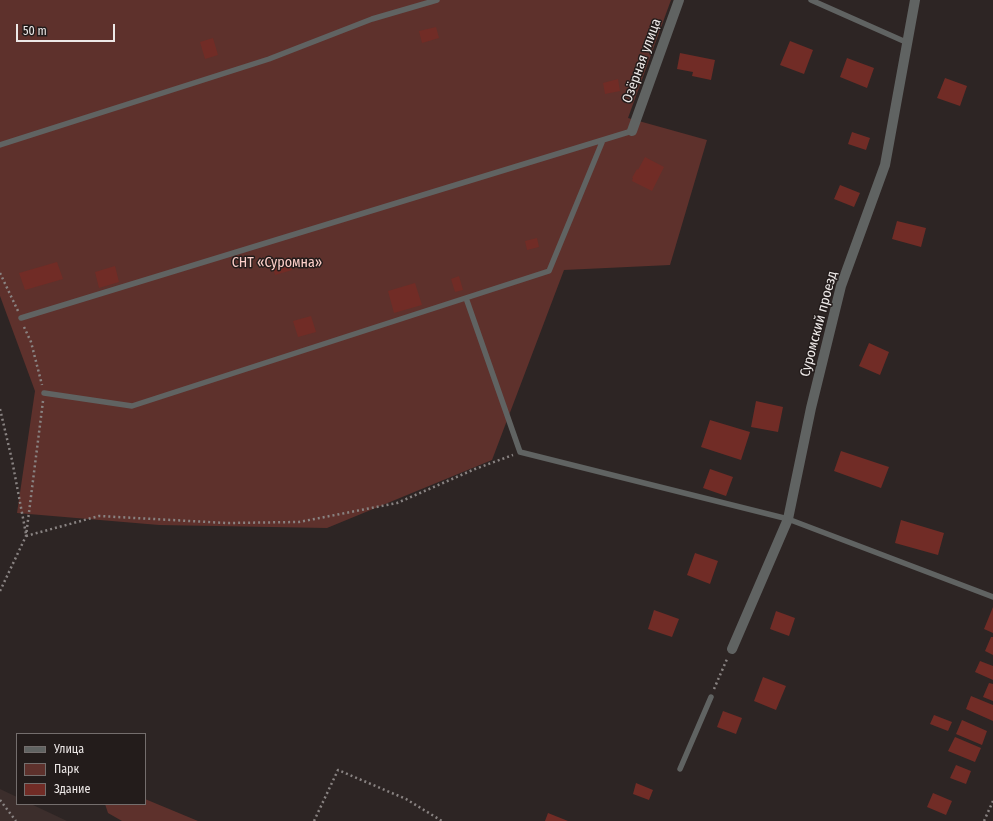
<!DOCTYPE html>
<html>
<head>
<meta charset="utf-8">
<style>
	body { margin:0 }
	#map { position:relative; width:993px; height:821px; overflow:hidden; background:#2d2524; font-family:"Fira Sans Condensed",sans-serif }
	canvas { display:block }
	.legend { position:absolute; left:16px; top:733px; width:130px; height:72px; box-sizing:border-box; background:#231c1b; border:1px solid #746e6d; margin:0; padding:5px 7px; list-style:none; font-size:12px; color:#ede8e7 }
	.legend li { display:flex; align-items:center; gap:8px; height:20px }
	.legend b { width:20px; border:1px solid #746e6d }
	.scale { position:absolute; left:16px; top:24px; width:99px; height:18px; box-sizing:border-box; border:2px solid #ede8e7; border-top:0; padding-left:5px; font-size:12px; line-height:14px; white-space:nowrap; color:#ede8e7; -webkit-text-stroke:3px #231c1b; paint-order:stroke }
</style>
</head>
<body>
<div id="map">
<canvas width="993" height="821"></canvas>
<ul class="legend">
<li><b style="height:5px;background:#606362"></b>Улица</li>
<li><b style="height:11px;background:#5e312c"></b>Парк</li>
<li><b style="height:11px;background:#712c26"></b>Здание</li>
</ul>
<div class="scale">50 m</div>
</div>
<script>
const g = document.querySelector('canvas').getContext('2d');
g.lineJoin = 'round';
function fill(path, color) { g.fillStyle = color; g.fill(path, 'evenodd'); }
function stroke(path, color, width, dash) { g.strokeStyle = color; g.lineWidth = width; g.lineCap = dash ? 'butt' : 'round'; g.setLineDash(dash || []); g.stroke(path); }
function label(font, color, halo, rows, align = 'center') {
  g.font = font + ' "Fira Sans Condensed",sans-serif'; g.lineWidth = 3; g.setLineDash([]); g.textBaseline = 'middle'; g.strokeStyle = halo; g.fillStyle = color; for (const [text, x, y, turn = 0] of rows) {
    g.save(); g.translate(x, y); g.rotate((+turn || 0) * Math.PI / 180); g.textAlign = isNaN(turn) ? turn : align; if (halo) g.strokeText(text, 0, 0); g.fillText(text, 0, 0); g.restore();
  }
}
const built = new Path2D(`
	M 0,789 L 17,797 L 17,804 L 31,804 L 67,821 L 0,821 Z`);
const green = new Path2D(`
	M 0,0 L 671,0 L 628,118 L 707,140 L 670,265 L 564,270 L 492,460 L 327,528 L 159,525 L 17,513 L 35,391 L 0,296 Z
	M 145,799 L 198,821 L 122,821 L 108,813 L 105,804 L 145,804 Z`);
const building = new Path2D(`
	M 436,27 L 439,38 L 422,43 L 419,31 Z
	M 213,38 L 218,55 L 205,59 L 200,42 Z
	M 790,41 L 813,50 L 804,74 L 780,65 Z
	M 680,53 L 715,60 L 711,80 L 692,76 L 693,72 L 677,69 Z
	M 847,58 L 874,68 L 867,88 L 840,77 Z
	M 945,78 L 967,86 L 960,106 L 937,98 Z
	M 618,79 L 620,91 L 605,94 L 603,83 Z
	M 852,132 L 870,138 L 866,150 L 848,144 Z
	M 645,157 L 664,167 L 652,191 L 632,181 L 633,178 L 632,178 L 637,169 L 638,170 Z
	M 840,185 L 860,193 L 854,207 L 834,199 Z
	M 897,221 L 926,228 L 921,247 L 892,239 Z
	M 537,238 L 539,247 L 527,250 L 525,241 Z
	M 289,258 L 292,270 L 275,275 L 272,263 Z
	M 57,262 L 63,279 L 25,290 L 19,273 Z
	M 115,266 L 119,282 L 99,288 L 95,272 Z
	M 459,276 L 463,290 L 455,292 L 451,279 Z
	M 415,283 L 422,305 L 394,313 L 388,291 Z
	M 311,316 L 316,332 L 298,337 L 293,321 Z
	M 869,343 L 889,352 L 880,375 L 859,366 Z
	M 756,401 L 783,407 L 778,432 L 751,427 Z
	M 710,420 L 750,432 L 741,460 L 701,447 Z
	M 841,451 L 889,467 L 881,488 L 834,471 Z
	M 710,469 L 733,477 L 726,496 L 703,488 Z
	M 901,520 L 944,533 L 938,555 L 895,543 Z
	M 695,553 L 718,561 L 710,584 L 687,575 Z
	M 993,607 L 993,633 L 984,629 Z
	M 654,610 L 679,619 L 672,637 L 648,629 Z
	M 776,611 L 795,618 L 789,636 L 770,629 Z
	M 991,637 L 993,637 L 993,655 L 985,651 Z
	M 980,661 L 993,666 L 993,680 L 975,672 Z
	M 763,677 L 786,686 L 776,710 L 754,701 Z
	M 989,683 L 993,684 L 993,701 L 983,697 Z
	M 971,696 L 993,705 L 993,721 L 966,709 Z
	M 723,711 L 742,718 L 736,734 L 717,727 Z
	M 934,715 L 952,722 L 948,731 L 930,724 Z
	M 962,720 L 987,731 L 982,745 L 956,734 Z
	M 955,737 L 981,748 L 975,762 L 948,751 Z
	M 956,765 L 971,771 L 966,784 L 950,778 Z
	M 636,783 L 653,790 L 649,800 L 633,794 Z
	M 933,793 L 952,801 L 946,815 L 927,807 Z
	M 548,813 L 568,821 L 545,821 Z`);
const path = new Path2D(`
	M 0,273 L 18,311
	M 24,327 L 31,342 L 42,385
	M 0,409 L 12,460 L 26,534
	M 26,536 L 99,516 L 226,523 L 299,522 L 397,503 L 475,469 L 513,455
	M 0,591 L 26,536 L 43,401
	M 714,689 L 727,659
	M 0,800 L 16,821
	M 314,821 L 338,770 L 406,799 L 442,821
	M 984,821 L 993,801`);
const service = new Path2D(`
	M 811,0 L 908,43
	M 0,145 L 269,59 L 372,19 L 437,0
	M 466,298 L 520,452 L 788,519 L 993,597
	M 21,318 L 632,131
	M 44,393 L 132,406 L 549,271 L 603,140
	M 680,769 L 711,697`);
const minor = new Path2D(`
	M 632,131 L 679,0
	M 732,649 L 788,519 L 811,408 L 841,286 L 885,165 L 915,0`);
const streetNames = [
	["Озёрная улица",642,61,-70],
	["Суромский проезд",819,324,-75]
];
const parkNames = [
	["СНТ «Суромна»",277,263]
];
fill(built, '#3c2e2c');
fill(green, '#5e312c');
fill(building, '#712c26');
stroke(path, '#898382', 2.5, [2, 3]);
stroke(service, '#606362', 5.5);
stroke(minor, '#606362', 10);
label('14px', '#ede8e7', '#231c1b', streetNames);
label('14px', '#fbcec8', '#231c1b', parkNames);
</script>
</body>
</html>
